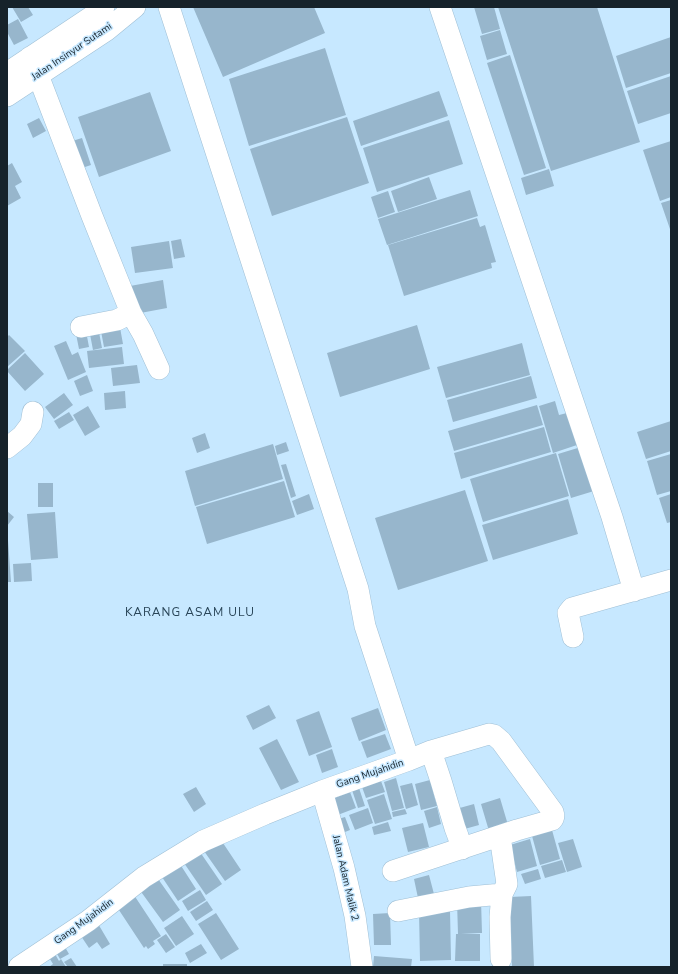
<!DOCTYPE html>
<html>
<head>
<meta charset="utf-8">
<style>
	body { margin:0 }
	#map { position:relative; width:678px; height:974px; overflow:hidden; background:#c7e8ff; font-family:"Nunito Sans",sans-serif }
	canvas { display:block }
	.frame { position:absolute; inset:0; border:8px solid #16222a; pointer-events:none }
</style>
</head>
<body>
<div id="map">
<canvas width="678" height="974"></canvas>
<div class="frame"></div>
</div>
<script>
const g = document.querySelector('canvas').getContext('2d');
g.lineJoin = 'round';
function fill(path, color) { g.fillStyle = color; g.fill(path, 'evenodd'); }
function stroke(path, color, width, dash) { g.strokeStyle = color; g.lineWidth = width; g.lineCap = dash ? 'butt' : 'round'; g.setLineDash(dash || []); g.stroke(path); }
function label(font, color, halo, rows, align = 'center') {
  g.font = font + ' "Nunito Sans",sans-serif'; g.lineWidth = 3; g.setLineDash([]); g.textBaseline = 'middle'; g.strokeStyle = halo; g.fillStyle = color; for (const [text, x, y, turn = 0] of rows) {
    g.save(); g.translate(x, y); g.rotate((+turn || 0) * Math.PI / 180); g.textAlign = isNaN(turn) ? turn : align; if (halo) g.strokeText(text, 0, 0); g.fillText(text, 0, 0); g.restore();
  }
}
const building = new Path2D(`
	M 12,7 L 28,7 L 33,15 L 21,22 Z
	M 193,7 L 314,7 L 325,33 L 223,77 Z
	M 474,7 L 494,7 L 500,29 L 482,34 Z
	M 498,7 L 597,7 L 640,142 L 551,171 Z
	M 18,19 L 28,38 L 14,45 L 7,32 L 7,25 Z
	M 500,30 L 507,54 L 487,60 L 480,36 Z
	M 671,37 L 671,73 L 626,88 L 616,56 Z
	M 325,48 L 346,115 L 249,146 L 229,79 Z
	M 510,55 L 546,168 L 524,175 L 487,63 Z
	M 671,76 L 671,113 L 638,124 L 627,91 Z
	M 439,91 L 448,116 L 361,146 L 353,121 Z
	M 150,92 L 171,151 L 99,177 L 78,117 Z
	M 347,117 L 369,183 L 272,216 L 250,149 Z
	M 39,118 L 46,131 L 33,138 L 27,124 Z
	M 449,120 L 463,164 L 377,192 L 363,148 Z
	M 82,138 L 91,165 L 79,169 L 69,142 Z
	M 671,141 L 671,197 L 660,201 L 643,150 Z
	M 12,163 L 22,182 L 15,186 L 21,198 L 7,206 L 7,166 Z
	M 549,169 L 554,186 L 526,195 L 521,178 Z
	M 429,177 L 437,199 L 398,212 L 391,191 Z
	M 470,190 L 478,216 L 387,245 L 378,219 Z
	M 388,191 L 395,212 L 378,218 L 371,197 Z
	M 671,200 L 671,232 L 661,203 Z
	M 477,218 L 480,227 L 485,225 L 496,262 L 491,263 L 492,268 L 404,296 L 388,245 Z
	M 181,239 L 185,257 L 174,259 L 171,241 Z
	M 169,241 L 173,268 L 135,273 L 131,247 Z
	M 163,280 L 167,308 L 135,314 L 130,286 Z
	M 119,322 L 123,344 L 104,347 L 100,326 Z
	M 417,325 L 430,369 L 340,397 L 327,353 Z
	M 98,327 L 102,348 L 93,350 L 89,329 Z
	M 86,331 L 89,347 L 79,349 L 76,334 Z
	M 9,335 L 25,351 L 7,367 L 7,337 Z
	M 66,341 L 72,355 L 78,352 L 86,372 L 68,380 L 54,346 Z
	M 522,343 L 530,375 L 446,398 L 437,367 Z
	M 122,347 L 124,364 L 89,368 L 87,351 Z
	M 25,353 L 44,374 L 25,391 L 7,371 L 7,370 Z
	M 137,365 L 140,383 L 113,386 L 111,368 Z
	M 87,375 L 93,391 L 80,396 L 74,381 Z
	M 531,376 L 537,398 L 453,422 L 447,400 Z
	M 125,391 L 126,408 L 105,410 L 104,393 Z
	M 64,393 L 73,405 L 54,419 L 45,407 Z
	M 555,401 L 559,415 L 567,413 L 577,445 L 553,453 L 539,406 Z
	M 537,405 L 543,425 L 454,451 L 448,431 Z
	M 88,406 L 100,427 L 85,436 L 73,415 Z
	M 69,412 L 74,420 L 59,429 L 54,421 Z
	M 671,421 L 671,451 L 646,459 L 637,432 Z
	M 544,427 L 551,452 L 461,479 L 454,453 Z
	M 205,433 L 210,448 L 197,453 L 192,438 Z
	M 286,442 L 289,451 L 277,455 L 275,446 Z
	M 273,444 L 283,479 L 195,506 L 185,471 Z
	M 581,447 L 594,491 L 571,498 L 558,454 Z
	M 556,453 L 569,496 L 483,522 L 470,479 Z
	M 671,454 L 671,491 L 657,495 L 647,461 Z
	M 286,464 L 296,496 L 291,498 L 281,465 Z
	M 284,481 L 295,517 L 207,544 L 196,507 Z
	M 38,483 L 53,483 L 53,507 L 38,507 Z
	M 465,490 L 488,561 L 398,590 L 375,518 Z
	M 309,494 L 314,509 L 297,515 L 292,501 Z
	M 671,494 L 671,522 L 667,523 L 659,498 Z
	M 568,499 L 578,534 L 493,560 L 482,525 Z
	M 7,511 L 14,517 L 7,526 Z
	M 55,512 L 58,558 L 31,560 L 27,514 Z
	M 7,540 L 8,540 L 11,582 L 7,582 Z
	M 31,563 L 32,581 L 14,582 L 13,564 Z
	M 269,705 L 276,718 L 253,730 L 246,716 Z
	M 378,708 L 386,730 L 359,741 L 351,718 Z
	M 319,711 L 332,747 L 309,756 L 296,720 Z
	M 385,734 L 391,749 L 367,758 L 361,742 Z
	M 277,739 L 299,782 L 281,790 L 259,748 Z
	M 332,749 L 338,767 L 322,773 L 316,755 Z
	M 396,778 L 404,808 L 392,811 L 384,782 Z
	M 430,780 L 437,806 L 421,810 L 415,784 Z
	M 381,781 L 385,792 L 366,798 L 362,787 Z
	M 412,783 L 418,805 L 406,809 L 400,786 Z
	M 196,787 L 206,804 L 194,812 L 183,794 Z
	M 359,788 L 365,806 L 358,808 L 352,790 Z
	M 350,792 L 356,808 L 335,816 L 329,800 Z
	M 384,794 L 392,819 L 375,824 L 367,800 Z
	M 500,798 L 508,825 L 489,831 L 481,804 Z
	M 474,804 L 479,825 L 461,830 L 456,809 Z
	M 437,807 L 441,824 L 429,828 L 424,811 Z
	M 368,808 L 373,823 L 355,830 L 349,815 Z
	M 405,809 L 407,814 L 393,817 L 392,812 Z
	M 345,817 L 350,830 L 340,834 L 335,820 Z
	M 388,822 L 391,831 L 374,835 L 372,827 Z
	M 423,823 L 429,847 L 408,852 L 402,828 Z
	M 552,830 L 560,859 L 540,865 L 532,836 Z
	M 530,839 L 537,866 L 517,872 L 510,845 Z
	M 573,839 L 582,867 L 567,872 L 558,843 Z
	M 221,840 L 241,870 L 225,881 L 204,851 Z
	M 200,852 L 222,884 L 206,895 L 184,863 Z
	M 562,860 L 566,872 L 545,878 L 541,866 Z
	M 178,861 L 196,889 L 178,901 L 160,874 Z
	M 538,869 L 541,879 L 525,884 L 521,874 Z
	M 429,875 L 434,894 L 418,898 L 414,879 Z
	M 156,876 L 180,910 L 163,922 L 139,889 Z
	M 200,890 L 206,900 L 188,911 L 182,901 Z
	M 132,892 L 161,936 L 153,941 L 155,944 L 148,949 L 146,946 L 144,948 L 115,904 Z
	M 531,896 L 534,967 L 512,967 L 510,897 Z
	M 481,900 L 482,933 L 461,933 L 480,934 L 480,961 L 455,961 L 456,934 L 458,934 L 457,901 Z
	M 207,901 L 213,910 L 196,921 L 190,912 Z
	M 450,910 L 451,960 L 420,961 L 419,911 Z
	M 216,913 L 239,949 L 221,960 L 198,924 Z
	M 390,913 L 391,945 L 374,945 L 373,914 Z
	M 182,916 L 194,934 L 176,946 L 164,928 Z
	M 97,922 L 110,944 L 102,949 L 97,942 L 89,948 L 79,933 Z
	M 166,934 L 175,947 L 166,953 L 157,940 Z
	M 62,942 L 69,954 L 60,959 L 53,947 Z
	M 201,944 L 207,953 L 190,963 L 185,953 Z
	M 51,947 L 59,961 L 61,959 L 66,967 L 49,967 L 53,964 L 45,951 Z
	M 374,956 L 412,959 L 411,967 L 373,967 Z
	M 71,958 L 77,967 L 68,967 L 64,962 Z
	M 163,964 L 187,964 L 187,967 L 163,967 Z`);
const minor = new Path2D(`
	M 169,7 L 358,589 L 365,626 L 409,760
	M 440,7 L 612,517 L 634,591
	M 30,57 L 38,75 L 92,216 L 131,313 L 143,334 L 159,369
	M 7,73 L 94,15 L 104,7
	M 7,96 L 107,30 L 135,7
	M 81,327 L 117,320 L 131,313
	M 7,448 L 22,436 L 31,424 L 33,412
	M 573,637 L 568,613 L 572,608 L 671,580
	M 431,751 L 441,781 L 455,828 L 458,836 L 462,849
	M 322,791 L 344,868 L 355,916 L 362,967
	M 500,836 L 507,884 L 502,894 L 500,917 L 501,959
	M 398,911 L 469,897 L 502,894
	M 19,967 L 88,921 L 144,877 L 203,841 L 265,814 L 322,791 L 409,760 L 431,751 L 489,734 L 494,735 L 501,741 L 553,812 C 554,815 554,818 552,820 L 517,830 L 393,871`);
const streetNames = [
	["Jalan Insinyur Sutami",72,52,-34],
	["Gang Mujahidin",370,774,-19],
	["Jalan Adam Malik 2",345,878,77],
	["Gang Mujahidin",84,922,-36]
];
const quarterNames = [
	["KARANG ASAM ULU",190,613]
];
fill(building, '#97b6cc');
stroke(minor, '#9fbfd5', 22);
stroke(minor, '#fff', 21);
label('10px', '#16222a', '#c7e8ff', streetNames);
g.letterSpacing = '1px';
label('12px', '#294558', '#c7e8ff', quarterNames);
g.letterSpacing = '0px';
</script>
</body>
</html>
